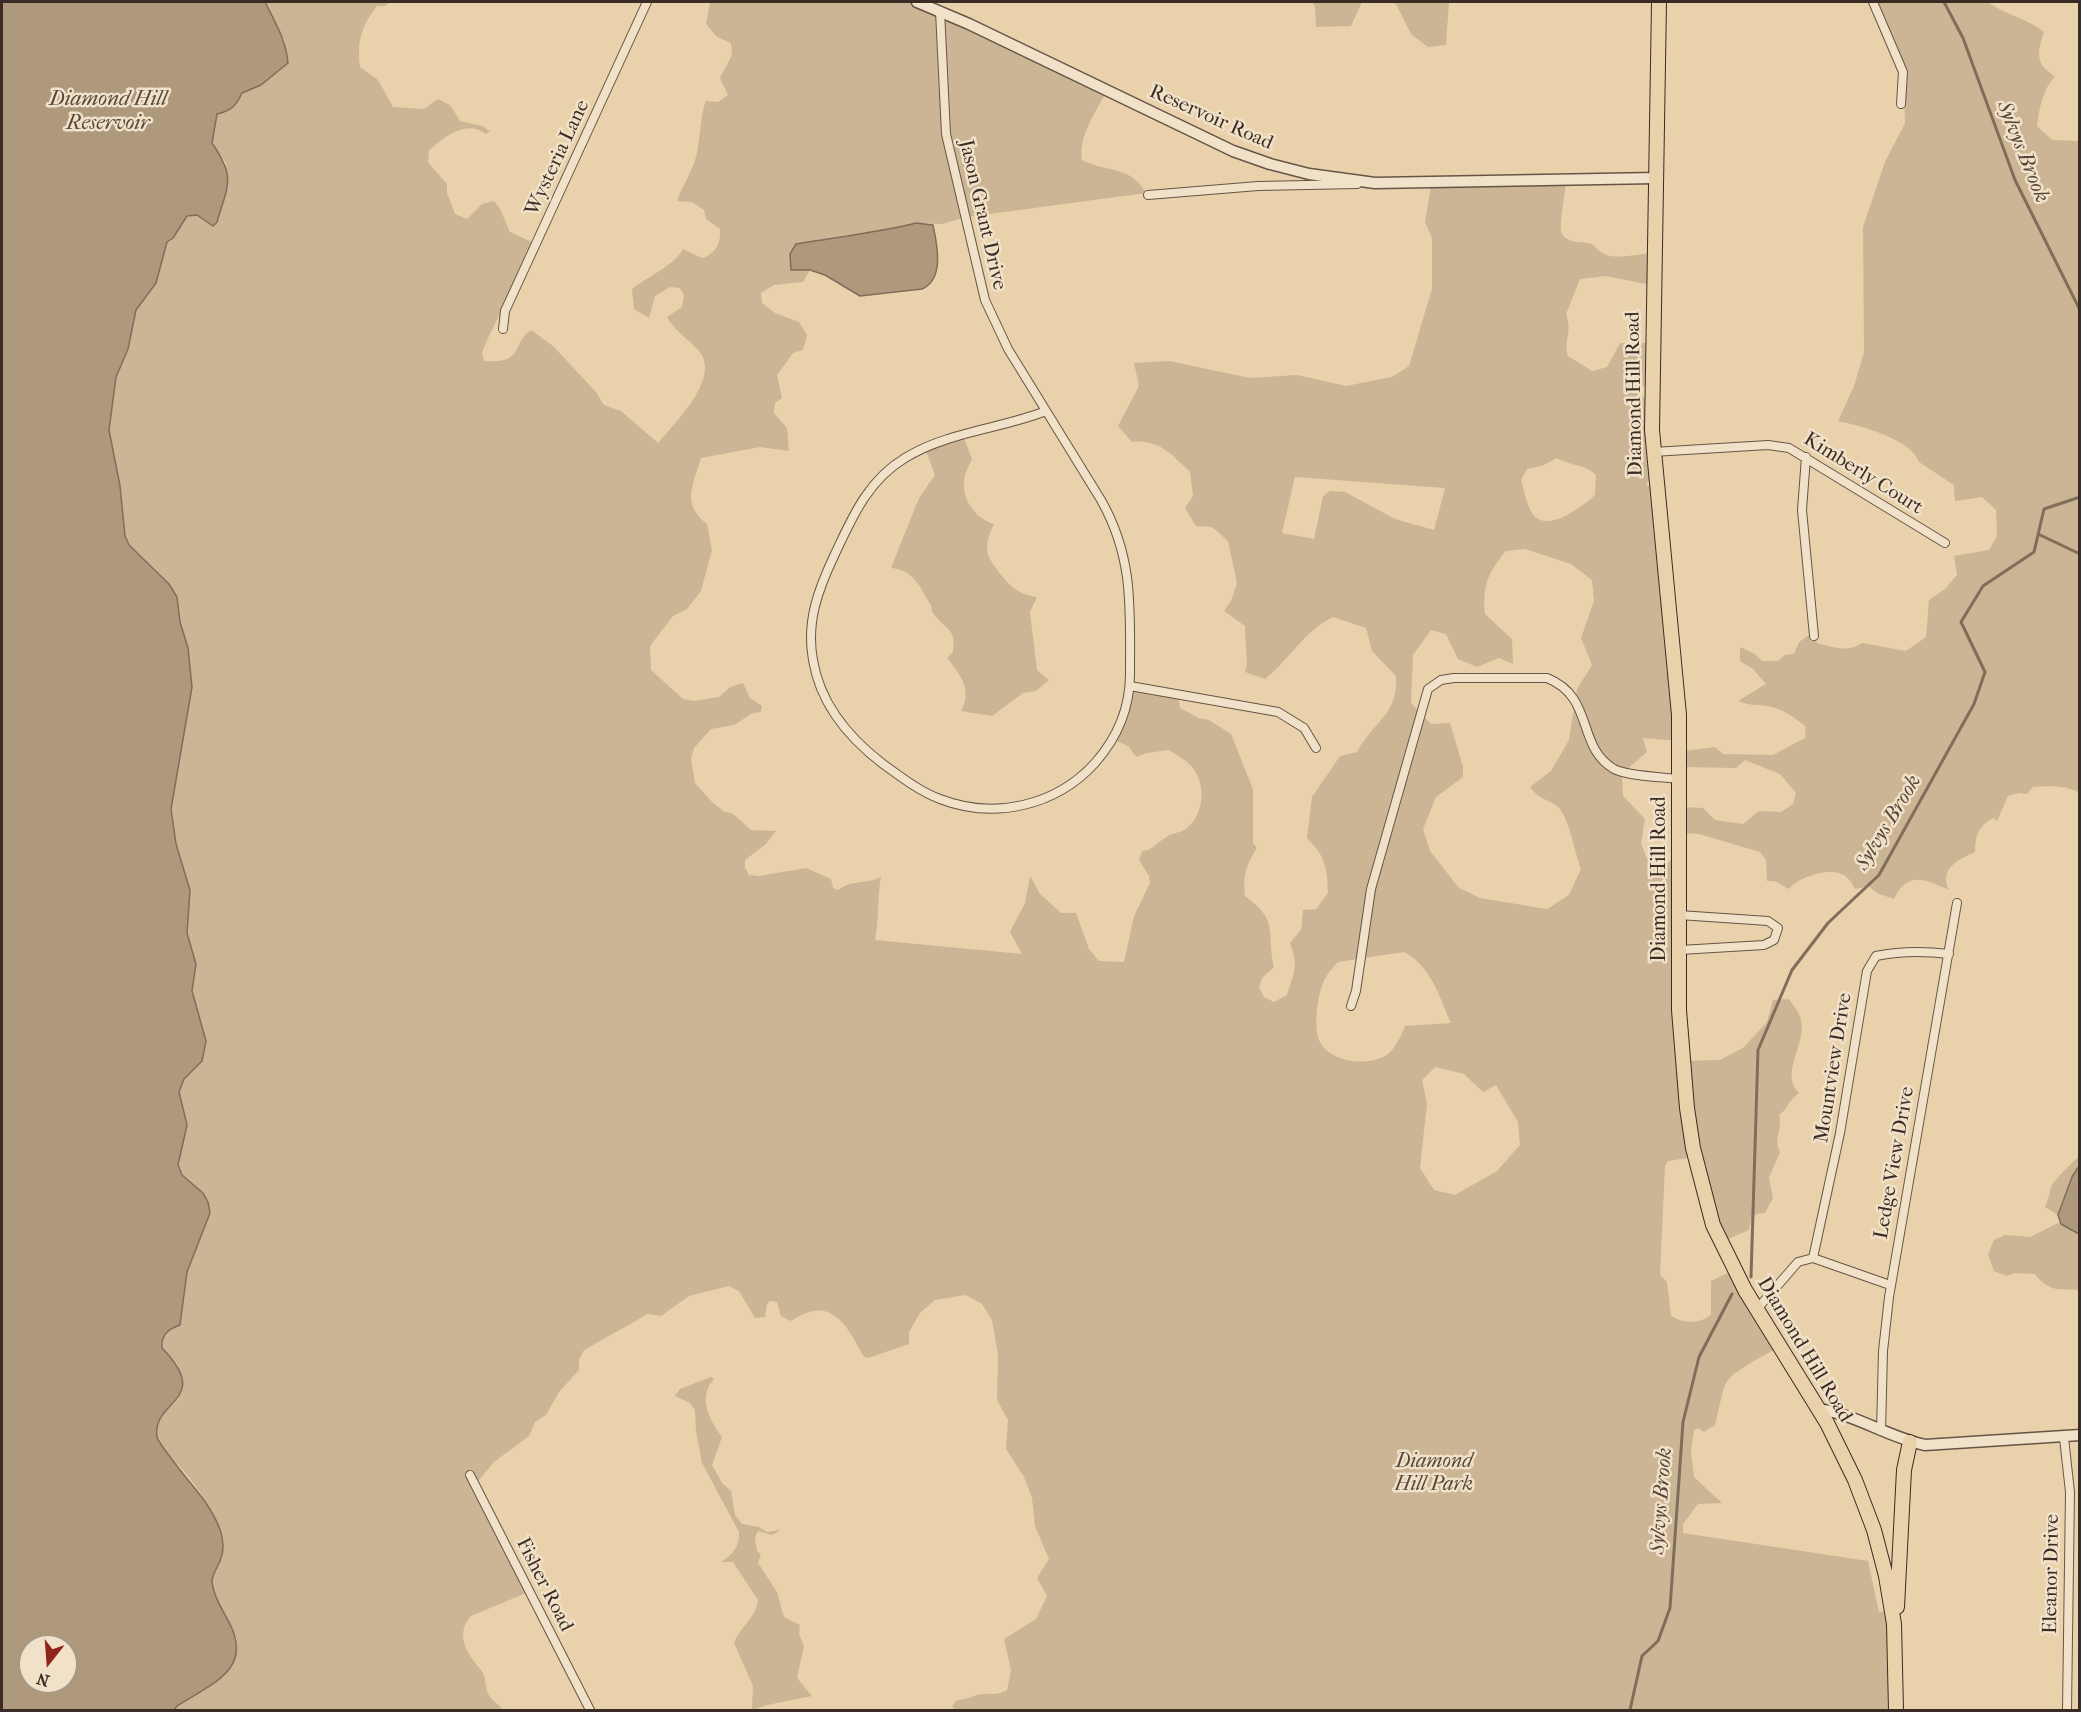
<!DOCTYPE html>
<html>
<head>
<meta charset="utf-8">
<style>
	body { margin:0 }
	#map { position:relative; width:2081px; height:1712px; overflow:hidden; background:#e9d1ab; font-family:"IM FELL French Canon",serif }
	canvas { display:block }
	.frame { position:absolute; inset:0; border:3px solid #3a2c25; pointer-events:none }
	.north { position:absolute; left:18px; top:1634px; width:60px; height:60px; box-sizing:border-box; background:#f1e1c8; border:2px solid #a89987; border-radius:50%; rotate:197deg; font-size:16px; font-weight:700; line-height:24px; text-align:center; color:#3a2c25 }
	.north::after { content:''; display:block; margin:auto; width:21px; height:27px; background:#8f2418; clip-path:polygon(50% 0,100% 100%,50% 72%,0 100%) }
</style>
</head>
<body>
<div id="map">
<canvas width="2081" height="1712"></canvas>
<div class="frame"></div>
<div class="north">N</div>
</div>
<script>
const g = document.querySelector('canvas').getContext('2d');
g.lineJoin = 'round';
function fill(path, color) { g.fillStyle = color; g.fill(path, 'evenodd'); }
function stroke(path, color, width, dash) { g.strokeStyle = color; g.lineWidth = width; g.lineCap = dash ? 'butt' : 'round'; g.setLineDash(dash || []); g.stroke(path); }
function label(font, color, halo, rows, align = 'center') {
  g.font = font + ' "IM FELL French Canon",serif'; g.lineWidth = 5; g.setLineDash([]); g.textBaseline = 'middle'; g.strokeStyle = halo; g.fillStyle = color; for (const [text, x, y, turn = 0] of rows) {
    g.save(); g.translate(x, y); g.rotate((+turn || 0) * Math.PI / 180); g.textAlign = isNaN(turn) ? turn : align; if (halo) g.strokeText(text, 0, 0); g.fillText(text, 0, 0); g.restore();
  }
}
const green = new Path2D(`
	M 265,2 L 390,2 L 385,6 L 377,6 C 361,26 357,42 360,67 L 378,80 L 393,107 L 424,109 L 438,99 L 450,105 L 460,121 L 482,126 L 490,131 L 486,134 C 467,119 445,136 429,150 L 428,162 L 447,184 L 447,193 L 455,214 L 467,219 L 482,204 L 494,201 L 500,209 L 510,232 L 534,243 L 489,336 L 482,352 L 484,361 C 525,364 510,345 531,330 L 553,346 L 596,392 L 604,405 L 621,411 L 658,443 C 675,423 723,376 698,350 C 688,339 674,330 667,317 L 682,307 L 684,295 L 680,288 L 670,287 L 655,296 L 649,318 L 634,309 L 632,289 C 647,277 675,265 683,249 L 702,258 C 716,254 721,243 720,229 L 706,219 L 704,210 L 692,202 L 677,201 C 682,186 692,172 696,157 C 700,142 701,111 706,101 L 718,102 L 728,95 L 720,78 L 732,55 L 731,43 L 717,37 L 706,24 L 710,2 L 919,2 L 1107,91 C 1096,111 1078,137 1082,160 C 1108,173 1130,165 1146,193 L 967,217 L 942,224 L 916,223 L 871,234 L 848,235 L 796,245 L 791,270 L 810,270 L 803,282 L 774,285 L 761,293 L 762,303 L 775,313 L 799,322 L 807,335 L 803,350 L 793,353 L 777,375 L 782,398 L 775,403 L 774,413 L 787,428 L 789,451 L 760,447 L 701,458 C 693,485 681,504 707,524 L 712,550 L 701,591 L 687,609 L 673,616 L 650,646 L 651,670 L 683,699 L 695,701 L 719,697 L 730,687 L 743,683 L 750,698 L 762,706 L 761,712 L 753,713 L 734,725 L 711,729 L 694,748 L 691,759 L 695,783 L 711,801 L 723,811 L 733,814 L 751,830 L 776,831 L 766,844 L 745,860 L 745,868 L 749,875 L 759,876 L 806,868 L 831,879 L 833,888 L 838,890 C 853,879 864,885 881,877 C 877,899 879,919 875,940 L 1022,954 L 1010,932 L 1025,903 L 1030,876 L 1040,894 L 1061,913 L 1076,913 L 1089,949 L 1099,961 L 1124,962 L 1134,916 L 1150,883 L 1149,876 L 1139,860 L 1142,851 C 1153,850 1155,844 1165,838 C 1171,833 1180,833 1186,829 C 1206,813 1207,780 1188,763 C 1183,758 1175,754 1169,750 L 1147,753 L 1136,757 L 1129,747 L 1113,739 L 1131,685 L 1178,691 L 1180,708 L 1199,718 L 1209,720 L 1231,734 L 1253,789 L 1253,843 L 1257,848 C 1246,865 1243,875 1245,896 C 1280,922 1266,930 1274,967 L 1262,978 L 1259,987 L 1264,997 L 1274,1002 L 1287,995 C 1294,971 1299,969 1290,943 L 1301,930 L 1303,910 L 1316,909 L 1328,893 C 1327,867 1326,857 1307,838 L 1312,797 L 1340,756 L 1357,752 C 1374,720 1398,716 1396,676 L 1372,651 L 1366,628 L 1333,617 C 1303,632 1290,659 1265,679 L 1245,672 L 1247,665 L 1245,626 L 1224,611 L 1231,601 L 1237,583 L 1228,541 L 1212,527 L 1196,526 L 1185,508 L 1193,496 L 1190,472 C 1171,454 1159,439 1132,442 L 1118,426 L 1139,386 L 1134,363 L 1169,361 L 1250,378 L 1297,375 L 1346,386 L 1392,377 L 1409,366 L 1432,289 L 1432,238 L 1425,222 L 1432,180 L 1566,179 C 1566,190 1558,228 1562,234 C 1568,244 1583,241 1591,244 C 1596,247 1601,253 1606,255 C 1619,259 1640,254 1653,253 L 1651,285 L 1606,276 L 1580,279 L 1566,314 C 1573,334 1563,339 1568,356 L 1592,371 L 1607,367 L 1620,343 L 1651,343 L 1651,373 L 1639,394 L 1651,404 L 1655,474 L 1646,484 L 1657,493 L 1679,741 L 1643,738 L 1647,752 L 1622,774 L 1623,796 L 1645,819 L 1641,843 L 1647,859 L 1662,867 L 1679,855 L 1684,1061 L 1720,1060 L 1743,1048 L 1767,1022 L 1773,1000 L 1789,999 C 1793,1005 1800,1013 1801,1020 C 1807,1043 1779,1074 1799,1093 C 1789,1099 1788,1109 1779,1115 C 1783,1129 1773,1138 1780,1152 L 1769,1178 L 1773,1198 L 1765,1213 L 1757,1214 L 1751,1219 L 1749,1230 L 1723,1241 L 1694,1157 L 1668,1161 L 1665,1166 L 1660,1275 L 1667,1282 L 1671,1316 C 1685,1324 1699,1324 1711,1315 L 1711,1281 L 1736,1269 L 1781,1346 C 1767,1354 1732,1371 1726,1383 C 1722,1390 1718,1415 1715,1425 L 1704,1432 L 1698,1428 L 1694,1430 L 1691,1450 L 1694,1477 L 1722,1503 L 1698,1504 L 1683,1524 L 1683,1533 L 1868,1561 L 1879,1612 L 1891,1611 L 1896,1710 L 955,1710 L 952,1706 L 957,1700 C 966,1700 974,1695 982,1694 C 993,1693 996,1696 1007,1690 L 1011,1670 L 1004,1639 L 1036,1619 L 1047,1596 L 1037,1578 L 1049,1559 L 1035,1526 L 1032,1498 L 1024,1477 L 1006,1449 L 1008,1420 L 997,1400 L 998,1354 L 992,1320 L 982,1304 L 966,1295 L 935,1300 L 920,1313 L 909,1332 L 909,1344 L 868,1358 L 864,1357 C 846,1324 831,1294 791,1321 L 781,1316 L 777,1302 L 770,1301 L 767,1304 L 765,1317 L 755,1318 L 739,1291 L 729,1286 L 689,1296 L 661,1316 L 648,1314 L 584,1350 L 579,1360 L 579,1370 L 559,1392 L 546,1415 L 535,1422 L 529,1436 L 494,1462 L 474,1486 L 526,1593 L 471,1616 C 454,1635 468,1655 481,1670 C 487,1677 484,1690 490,1697 C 494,1702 500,1705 503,1710 L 174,1710 L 177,1706 L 211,1685 L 237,1639 C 228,1622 211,1599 212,1580 C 213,1565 229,1553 223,1537 C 216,1513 198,1489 183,1470 C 175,1460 160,1451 157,1438 C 154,1422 168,1408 179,1399 L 178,1365 L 161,1348 C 161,1335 168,1329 180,1325 L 187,1272 L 210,1213 L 208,1202 L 203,1193 L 182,1175 L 178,1166 L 187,1125 L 179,1092 L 184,1079 L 202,1061 L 206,1041 L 192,991 L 196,964 L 187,933 L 190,890 L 176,844 L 170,809 L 192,687 L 188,648 L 180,622 L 177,597 L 169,584 L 129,545 L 125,536 L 120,486 L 109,430 L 116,377 L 128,349 L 136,310 L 156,283 L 167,242 L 173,238 L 187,216 L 197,215 L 208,220 L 226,163 L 212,143 L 217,114 L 236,105 L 242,93 L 261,85 L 285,42 ZM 1557,458 C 1570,466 1585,464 1596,475 L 1595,495 C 1583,506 1544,537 1531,511 C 1526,502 1524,490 1521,480 L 1527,469 L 1542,466 ZM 1295,477 L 1445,488 L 1434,530 L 1395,519 L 1345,492 L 1330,491 L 1323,496 L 1314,539 L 1282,533 ZM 1525,549 L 1571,564 L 1592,580 L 1594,601 L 1581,638 L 1592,665 L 1577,689 L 1569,740 L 1551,771 L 1530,787 C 1538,799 1547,799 1557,806 C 1569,816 1575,854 1581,869 L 1569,895 L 1547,909 L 1480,898 L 1459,888 L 1430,851 L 1423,829 L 1436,797 L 1463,777 L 1463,767 L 1450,723 L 1431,724 L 1411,703 L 1413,655 L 1431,630 L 1446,634 L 1458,659 L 1477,667 L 1499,658 L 1513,664 L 1512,639 L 1485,614 C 1482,587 1488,572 1506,551 ZM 1404,952 C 1431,966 1439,996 1451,1023 L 1405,1026 C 1401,1036 1395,1050 1385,1056 C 1365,1067 1329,1062 1319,1040 C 1313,1027 1318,989 1326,977 C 1329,971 1334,967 1338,962 ZM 1435,1067 L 1464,1074 L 1483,1092 L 1496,1085 L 1518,1122 L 1520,1145 L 1497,1171 L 1455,1195 L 1434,1190 L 1420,1168 L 1427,1103 L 1422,1080 Z
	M 1312,2 L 1362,2 L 1351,26 L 1316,27 L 1315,7 Z
	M 1389,2 L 1449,2 L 1446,45 L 1428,47 L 1411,34 L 1396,4 Z
	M 1874,2 L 1988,2 C 2005,15 2027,18 2044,32 C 2037,52 2035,65 2055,76 C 2043,89 2039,109 2037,126 L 2052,140 L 2079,141 L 2079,793 C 2068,785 2046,786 2033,787 L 2027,794 L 2019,793 L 2008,796 L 1997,821 L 1993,818 C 1977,828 1976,834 1975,852 C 1957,860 1939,869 1949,890 C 1925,880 1908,870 1894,899 L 1879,894 L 1868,886 L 1855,889 C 1852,882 1847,875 1838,873 C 1825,869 1797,878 1789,889 L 1774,881 L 1767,881 L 1766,860 L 1760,852 L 1699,834 L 1679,833 L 1684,807 L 1703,808 L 1715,820 L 1743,824 L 1759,811 L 1781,812 L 1793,804 L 1796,793 L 1780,774 L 1745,760 L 1736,768 L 1682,767 L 1685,751 L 1715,747 L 1723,754 L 1773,755 L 1805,738 L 1806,727 C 1797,719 1784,710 1772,707 C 1759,704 1754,707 1738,701 L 1766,684 L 1753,669 L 1740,661 L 1740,647 L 1755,654 L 1762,661 L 1778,661 L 1785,655 L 1794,654 L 1799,642 L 1812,633 L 1817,643 C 1832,647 1848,653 1862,643 L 1906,651 L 1926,637 L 1929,600 L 1945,589 L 1957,575 L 1954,556 L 1989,550 L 1997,536 L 1996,510 L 1982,497 L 1955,501 L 1954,485 L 1919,462 C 1913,440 1859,425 1838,421 L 1854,386 L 1864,352 L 1863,227 L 1885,162 L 1905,123 L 1903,73 Z
	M 963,436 L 972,459 C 969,466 964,474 964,481 C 962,500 976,519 994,524 C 982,549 986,556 1002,576 C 1013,589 1019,594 1037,597 L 1030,612 L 1037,670 L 1049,680 L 1036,691 L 1023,693 L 992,716 L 961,711 C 973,690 960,674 947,658 L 953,652 C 957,628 944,629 933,613 C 931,610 932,606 930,604 C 920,587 914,570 891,568 L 919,498 L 935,475 L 925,448 Z
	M 2079,1157 C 2079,1169 2063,1201 2058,1215 L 2045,1207 C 2048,1200 2049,1195 2051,1188 C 2053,1181 2072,1162 2079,1157 Z
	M 2060,1222 L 2079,1234 L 2079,1290 C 2060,1289 2048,1292 2035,1274 L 2014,1273 L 2007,1276 L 1994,1271 L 1988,1254 L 1994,1240 L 2005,1235 L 2030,1237 Z
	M 711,1377 L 714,1379 C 697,1397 710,1421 722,1437 L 712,1465 L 722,1483 L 731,1491 L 735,1515 L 742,1524 L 759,1527 L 767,1532 L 781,1530 L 772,1535 L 758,1531 L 755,1538 L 757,1551 L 761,1554 L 758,1563 L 777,1592 L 784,1617 L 800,1625 L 799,1634 L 804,1646 L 797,1678 L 812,1696 L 767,1705 L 752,1710 L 753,1686 L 734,1643 C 739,1628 755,1620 758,1600 L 733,1562 L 721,1562 C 732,1555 740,1547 739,1532 L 702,1463 L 696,1431 L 695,1410 L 690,1403 L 675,1396 L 680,1389 Z`);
const water = new Path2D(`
	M 2,2 L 265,2 C 275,22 286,40 288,63 L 261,85 L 242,93 C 236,106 231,111 217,114 L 212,143 C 236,178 228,184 217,222 L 213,226 L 197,215 L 187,216 L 173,238 L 167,242 L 156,283 L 136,310 L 128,349 L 116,377 L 109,430 L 120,486 L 125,536 L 129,545 L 169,584 L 177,597 L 180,622 L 188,648 L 192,687 L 171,809 L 176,844 L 190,890 L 187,933 L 196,964 L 192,991 L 206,1041 L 202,1061 L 184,1079 L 179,1092 L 187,1125 L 178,1165 L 182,1175 L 203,1193 L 208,1202 L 210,1213 L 187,1272 L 180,1325 C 168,1329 161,1335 162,1348 C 214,1401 151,1400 157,1437 C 159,1446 197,1490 206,1503 C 217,1520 229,1541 220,1561 C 217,1568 212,1575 212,1582 C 214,1597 223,1611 230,1624 C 253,1670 211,1684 177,1706 L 174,1710 L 2,1710 ZM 30,1646 L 66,1646 L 66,1682 L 30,1682 Z
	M 916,223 L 933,225 C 937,244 945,279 922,289 L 860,296 L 825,275 L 810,270 L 791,270 L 790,254 L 796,244 C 836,237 876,233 916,223 Z
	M 2079,1166 L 2079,1234 L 2061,1224 L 2058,1215 L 2072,1177 Z`);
const stream = new Path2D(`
	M 1944,2 L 1963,38 L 2015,180 L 2080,310
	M 2038,534 L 2080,554
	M 1751,1277 L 1758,1050 L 1792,970 L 1828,923 L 1879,875 L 1974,704 L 1985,672 L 1961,622 L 1983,586 L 2034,552 L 2044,509 L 2080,497
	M 1630,1710 L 1642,1656 L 1658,1641 L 1670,1608 L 1683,1422 L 1699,1357 L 1732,1294`);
const minor = new Path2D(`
	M 1873,2 L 1903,72 L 1901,104
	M 940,11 L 946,134 L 985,300 L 1008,349 L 1101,500 C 1134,558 1130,609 1130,674 C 1130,707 1117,738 1095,763 C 1056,806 994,820 940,799 C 919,791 901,777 883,764 C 849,738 820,703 813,660 C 806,622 818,590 834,556 C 852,518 867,481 905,458 C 947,432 1000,429 1046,411
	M 1148,195 L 1258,186 L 1357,184
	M 503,329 L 505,311 L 647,2
	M 1653,452 L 1768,445 L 1789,448 L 1945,543
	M 1806,457 L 1802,510 L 1814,636
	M 1130,686 L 1278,712 L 1304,728 L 1316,748
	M 1679,915 L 1768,921 L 1778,928 L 1774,940 L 1764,945 L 1680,950
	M 1351,1006 L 1356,991 L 1371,889 L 1428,689 L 1441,680 L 1454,678 L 1547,678 C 1595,697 1576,747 1614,769 C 1627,776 1662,777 1679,779
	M 1813,1258 L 1840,1133 L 1867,971 L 1876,956 C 1901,951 1923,951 1949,954
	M 1757,1309 L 1798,1262 L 1813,1258 L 1890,1285
	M 1881,1431 L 1883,1351 L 1889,1297 L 1957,903
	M 2064,1438 L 2070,1492 L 2067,1710
	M 470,1475 L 590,1710`);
const tertiary = new Path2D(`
	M 917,2 L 969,24 L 1233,151 L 1270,164 L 1309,174 L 1375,183 L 1656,178
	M 1818,1409 C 1856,1414 1887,1437 1925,1445 L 2080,1435`);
const primary = new Path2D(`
	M 1659,2 L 1652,430 L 1679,715 L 1679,1010 L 1687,1108 L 1693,1148 L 1713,1225 L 1745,1290 L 1827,1423 L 1855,1480 L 1874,1530 L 1886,1576 L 1894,1624 L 1896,1710
	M 1897,1607 L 1904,1470 L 1910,1442`);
const streetNames = [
	["Reservoir Road",1211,118,24],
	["Wysteria Lane",558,158,-65],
	["Jason Grant Drive",982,215,77],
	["Diamond Hill Road",1635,394,-91],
	["Kimberly Court",1863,474,32],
	["Diamond Hill Road",1660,879,-90],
	["Mountview Drive",1834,1068,-81],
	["Ledge View Drive",1895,1163,-80],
	["Diamond Hill Road",1804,1350,59],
	["Eleanor Drive",2052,1574,-89],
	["Fisher Road",544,1585,63]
];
const parkNames = [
	["Diamond",1434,1462],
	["Hill Park",1434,1485]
];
const waterNames = [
	["Diamond Hill",108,100],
	["Reservoir",108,124],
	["Sylvys Brook",2022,152,68],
	["Sylvys Brook",1889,823,-59],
	["Sylvys Brook",1662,1501,-86]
];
fill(green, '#cbb594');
fill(water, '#ae997d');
stroke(water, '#806d5a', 1.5);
stroke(stream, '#806d5a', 3);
stroke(minor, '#665546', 10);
stroke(tertiary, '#665546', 13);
stroke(primary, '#3a2c25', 16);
stroke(minor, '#f1e1c8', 8);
stroke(tertiary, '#f1e1c8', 10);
stroke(primary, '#e9d1ab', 14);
label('20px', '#3a2c25', '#f1e1c8', streetNames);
label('italic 20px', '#57473b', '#f1e1c8', parkNames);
label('italic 21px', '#57473b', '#f1e1c8', waterNames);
</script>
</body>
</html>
